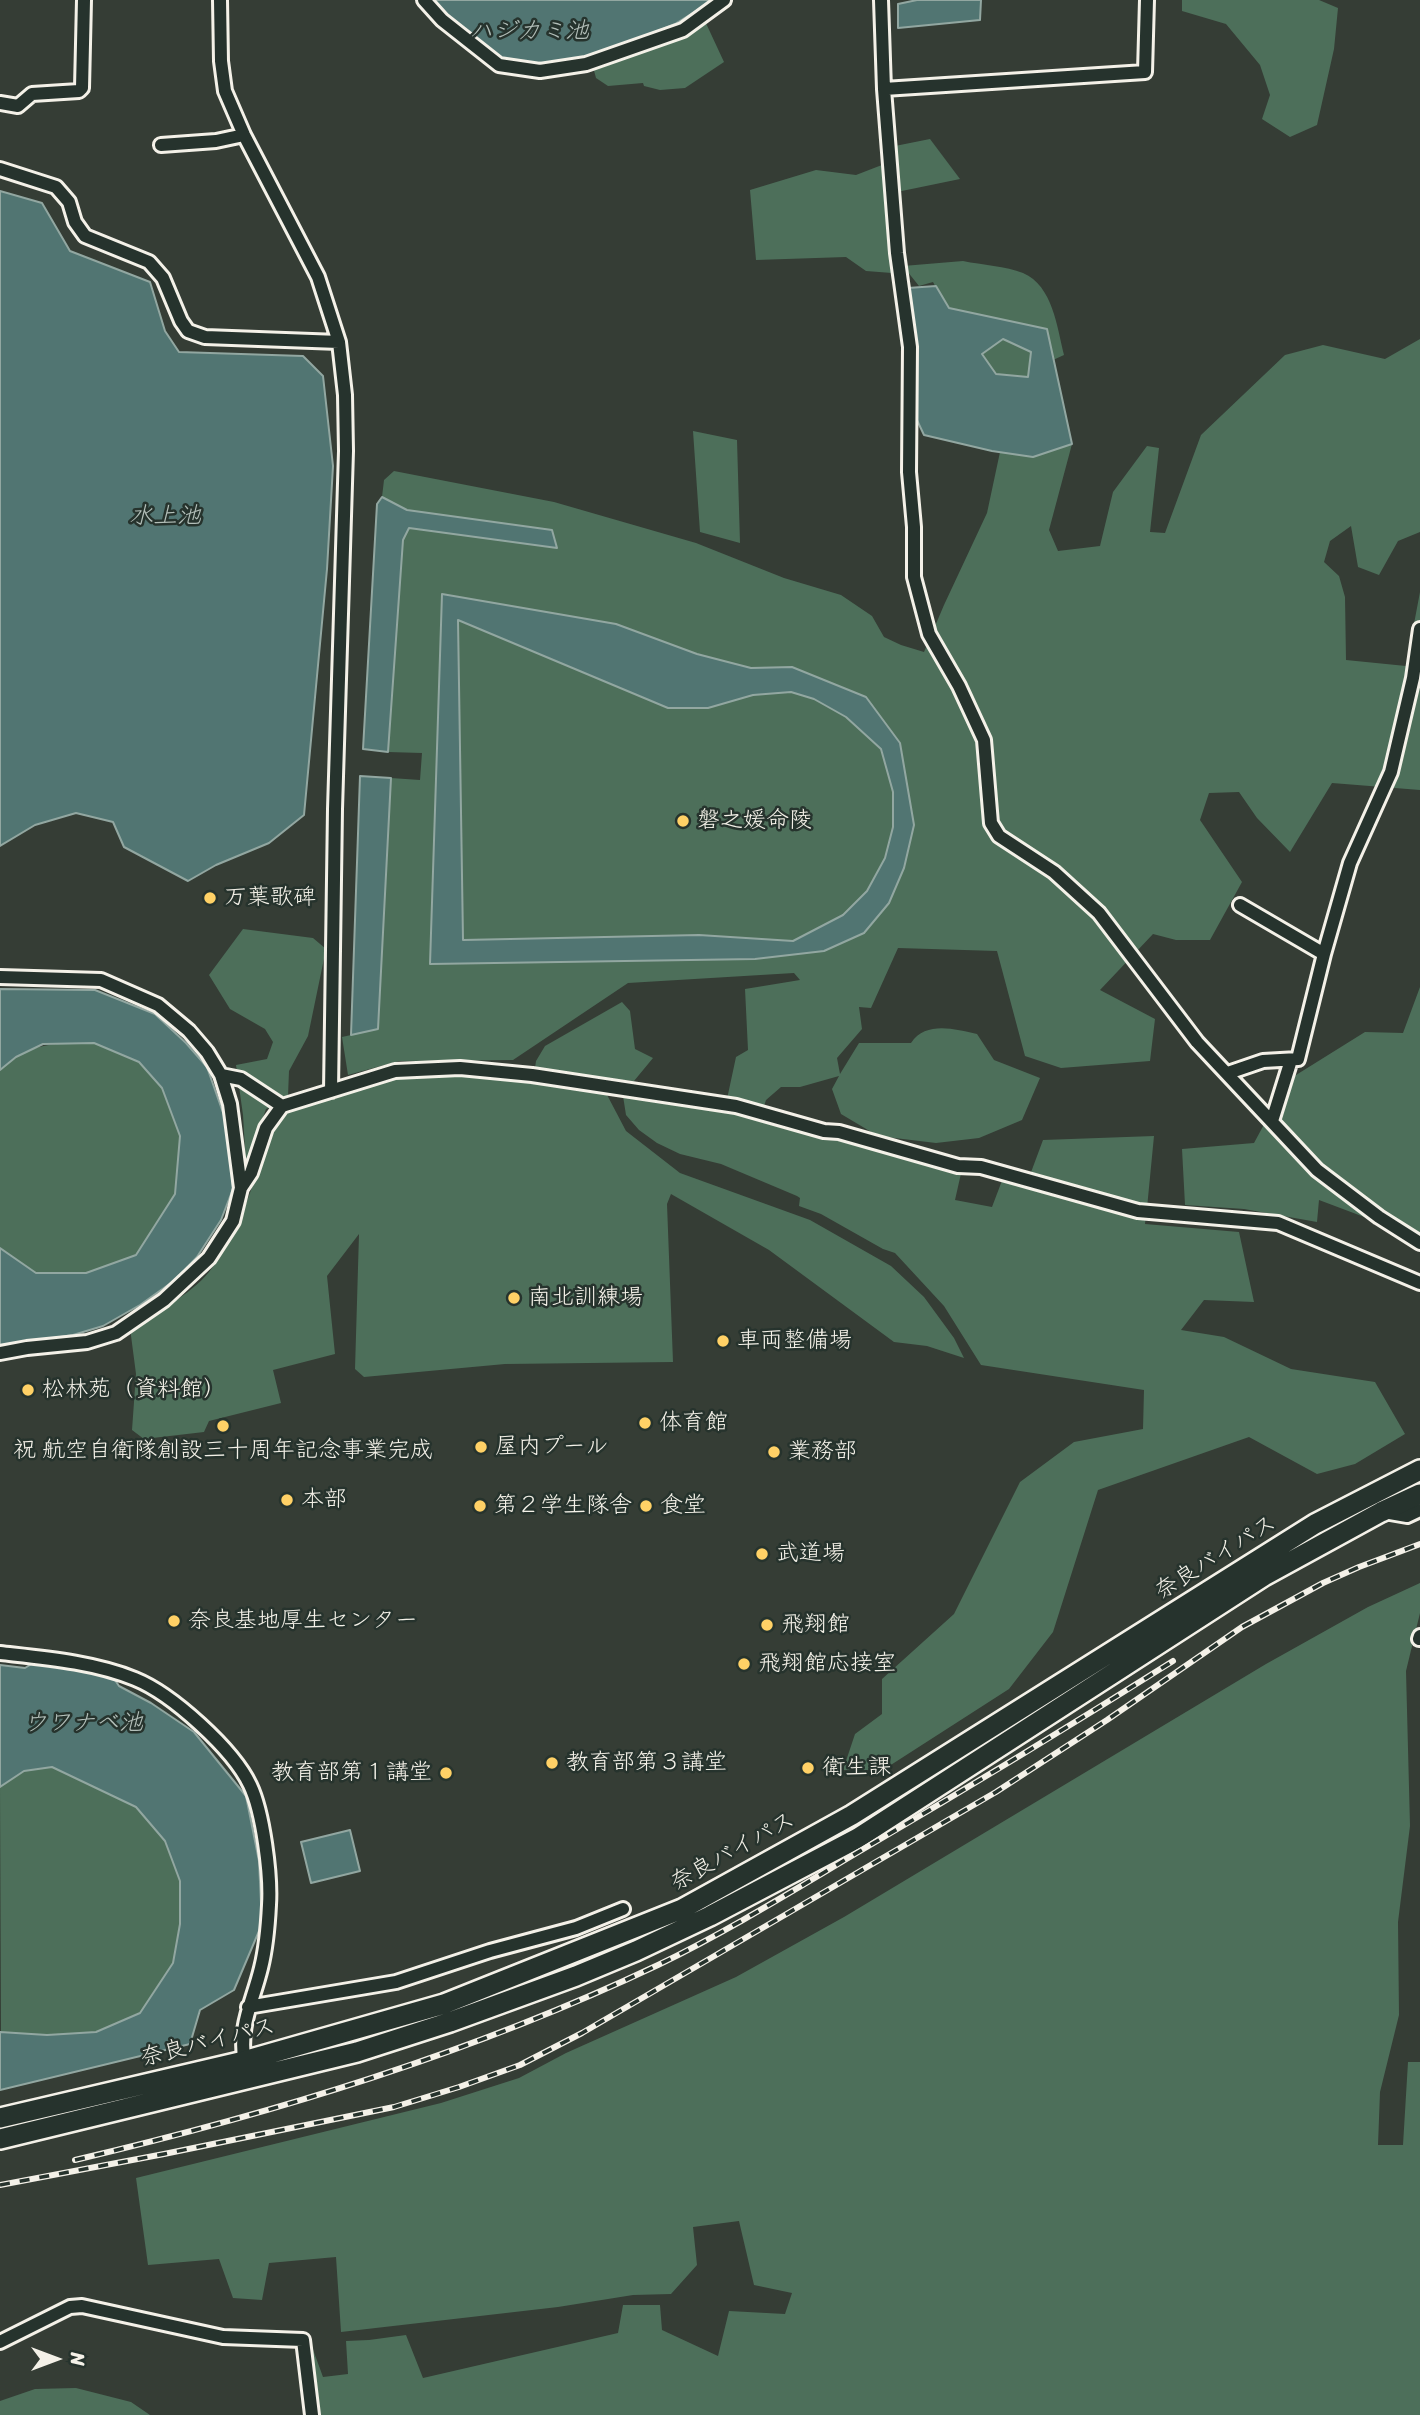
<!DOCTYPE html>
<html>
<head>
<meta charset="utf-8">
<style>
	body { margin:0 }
	#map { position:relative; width:1420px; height:2415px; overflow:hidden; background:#353d35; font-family:Sriracha,sans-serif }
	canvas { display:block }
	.north { position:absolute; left:21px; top:2324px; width:70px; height:70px; -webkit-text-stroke:5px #26332d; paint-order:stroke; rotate:90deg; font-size:19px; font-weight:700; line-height:28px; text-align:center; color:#f4f1e8 }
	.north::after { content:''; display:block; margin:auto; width:24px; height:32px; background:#f4f1e8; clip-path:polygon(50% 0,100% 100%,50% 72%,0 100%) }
</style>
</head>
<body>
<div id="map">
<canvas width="1420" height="2415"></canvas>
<div class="north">N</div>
</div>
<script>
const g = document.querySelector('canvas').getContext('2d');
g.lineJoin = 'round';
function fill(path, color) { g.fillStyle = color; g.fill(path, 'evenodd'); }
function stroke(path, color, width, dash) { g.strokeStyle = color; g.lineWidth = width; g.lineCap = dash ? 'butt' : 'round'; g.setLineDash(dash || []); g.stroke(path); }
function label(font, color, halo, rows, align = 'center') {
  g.font = font + ' Sriracha,"Klee One",sans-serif'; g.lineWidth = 5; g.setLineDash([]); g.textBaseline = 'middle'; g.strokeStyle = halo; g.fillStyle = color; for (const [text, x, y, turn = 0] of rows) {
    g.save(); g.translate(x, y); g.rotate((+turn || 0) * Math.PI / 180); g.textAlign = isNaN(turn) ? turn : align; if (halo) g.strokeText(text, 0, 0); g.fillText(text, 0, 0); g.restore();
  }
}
const green = new Path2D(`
	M 1182,0 L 1319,0 L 1338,8 L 1334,49 L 1317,125 L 1290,137 L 1262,119 L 1270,95 L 1260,65 L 1226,24 L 1182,11 Z
	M 704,19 L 724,62 L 685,88 L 660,90 L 644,86 L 643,83 L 608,86 L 596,78 L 592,63 Z
	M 930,139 L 960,179 L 897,192 L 895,146 Z
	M 887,163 L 892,273 L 866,271 L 846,257 L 756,260 L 750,190 L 816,170 L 856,175 Z
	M 963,261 C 982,265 1006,266 1023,273 C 1053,286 1057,327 1064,355 L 1053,360 L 948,311 L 933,282 L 919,286 L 903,266 Z
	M 1003,339 L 1031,352 L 1028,377 L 996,374 L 982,354 Z
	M 1420,339 L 1420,532 L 1398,541 L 1379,575 L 1358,567 L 1351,526 L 1330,541 L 1324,562 L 1339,576 L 1345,597 L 1346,660 L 1406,666 L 1420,592 L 1420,790 L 1332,783 L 1290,852 L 1257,818 L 1239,792 L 1209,793 L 1200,820 L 1242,882 L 1210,940 L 1176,940 L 1153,934 L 1100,990 L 1155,1019 L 1150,1061 L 1061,1068 L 1025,1056 L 997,951 L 898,948 L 871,1008 L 859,1007 L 862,1029 L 837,1058 L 840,1074 L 859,1043 L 911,1043 C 926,1021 954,1029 977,1034 L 994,1060 L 1040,1078 L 1022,1120 L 979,1138 L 936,1143 L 878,1136 L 841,1114 L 832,1089 L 839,1076 L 800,1087 L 781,1087 L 766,1100 L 764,1106 L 727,1099 L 736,1057 L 748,1050 L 745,989 L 800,980 L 794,973 L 628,983 L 513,1060 L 399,1061 L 348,1075 L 342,1037 L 378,1029 L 391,778 L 420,780 L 422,753 L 388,752 L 403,539 L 409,528 L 557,548 L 403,509 L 382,497 L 384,480 L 394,471 L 554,502 L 696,543 L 784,578 L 841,595 L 872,616 L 884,637 L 901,645 L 924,652 L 944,605 L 987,513 L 1000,452 L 1033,457 L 1072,444 L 1049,530 L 1058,551 L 1100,546 L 1113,492 L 1147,446 L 1159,448 L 1150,532 L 1165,533 L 1201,435 L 1285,355 L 1323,345 L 1385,359 ZM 442,594 L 751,668 L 792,667 L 866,697 L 900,743 L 914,825 L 824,951 L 755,959 L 430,964 Z
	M 693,431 L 737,440 L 740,543 L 700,532 Z
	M 458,619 L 668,708 L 708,708 L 753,695 L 792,692 L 814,699 L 846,717 L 882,749 L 893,792 L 893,827 L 885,858 L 867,891 L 843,915 L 793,941 L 699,935 L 463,940 Z
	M 243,929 L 313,938 L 326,949 L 308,1036 L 289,1071 L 288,1096 L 300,1095 L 266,1109 L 246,1166 L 243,1115 L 236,1065 L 267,1059 L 273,1042 L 265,1029 L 230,1009 L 209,975 Z
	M 1420,987 L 1420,1238 L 1319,1200 L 1317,1222 L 1244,1209 L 1185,1205 L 1182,1149 L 1254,1143 L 1288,1080 L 1365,1032 L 1403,1033 Z
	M 622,1002 L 630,1011 L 635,1049 L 653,1058 L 634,1081 L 534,1075 L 536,1061 L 545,1046 Z
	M 94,1043 L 139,1062 L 162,1088 L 180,1136 L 175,1194 L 136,1255 L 86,1273 L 36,1273 L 0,1248 L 0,1070 C 35,1041 50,1044 94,1043 Z
	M 441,1072 L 522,1077 L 605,1091 L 626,1131 L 680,1173 L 810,1220 L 891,1266 L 924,1297 L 954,1338 L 964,1358 L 927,1346 L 894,1342 L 769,1250 L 671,1194 L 667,1204 L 673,1362 L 505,1364 L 364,1377 L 355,1369 L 359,1234 L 327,1276 L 335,1354 L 273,1370 L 281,1403 L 209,1421 L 204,1432 L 144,1439 L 132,1430 L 136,1374 L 130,1328 C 156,1313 190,1295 209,1272 C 244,1229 256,1171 274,1119 L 285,1112 L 395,1074 Z
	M 625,1094 L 751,1114 L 829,1139 L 855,1138 L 962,1169 L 955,1200 L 992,1207 L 1003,1178 L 1146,1214 L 1145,1224 L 1239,1232 L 1254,1302 L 1204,1300 L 1181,1330 L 1224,1337 L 1291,1369 L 1375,1382 L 1405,1434 L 1355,1464 L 1317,1474 L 1249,1437 L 1098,1490 L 1053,1632 L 1009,1689 L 883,1770 L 843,1770 L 855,1734 L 882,1714 L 882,1679 L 954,1614 L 1020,1482 L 1074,1442 L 1143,1429 L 1144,1390 L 981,1365 L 944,1306 L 895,1253 L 883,1249 L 821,1214 L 799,1206 L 800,1198 L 797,1196 L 721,1164 L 680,1154 L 657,1143 L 639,1130 L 626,1115 L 623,1096 Z
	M 1154,1136 L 1147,1208 L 1030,1175 L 1043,1140 Z
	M 1420,1583 L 1420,1613 L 1406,1671 L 1410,1826 L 1398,1922 L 1399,2015 L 1380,2092 L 1378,2145 L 1403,2145 L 1408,2062 L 1420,2062 L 1420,2415 L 316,2415 L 309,2346 L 311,2344 L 323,2377 L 348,2374 L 346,2341 L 369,2340 L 406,2335 L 423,2378 L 618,2333 L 623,2305 L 660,2305 L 662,2330 L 718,2356 L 729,2311 L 785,2314 L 792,2293 L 754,2285 L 739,2221 L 693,2227 L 697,2265 L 671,2294 L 633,2295 L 558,2307 L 341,2332 L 336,2257 L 269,2263 L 262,2300 L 233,2298 L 219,2259 L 148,2265 L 136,2178 L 441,2103 L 519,2078 L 566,2053 L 736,1977 L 844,1917 L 1266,1664 L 1368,1607 Z
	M 52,1767 L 136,1807 L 165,1841 L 180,1881 L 180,1924 L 173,1963 L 140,2013 L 96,2032 L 47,2035 L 1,2033 L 0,1787 L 24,1771 Z
	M 76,2388 L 131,2402 L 150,2415 L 0,2415 L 0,2401 L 35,2389 Z`);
const water = new Path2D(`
	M 430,0 L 714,0 L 675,24 L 589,59 L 542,67 L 504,62 L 442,15 Z
	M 917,0 L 981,0 L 980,20 L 898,28 L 898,4 Z
	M 0,191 L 42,203 L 70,251 L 150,282 L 165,331 L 179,352 L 303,356 L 323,376 L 333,466 L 327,569 L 304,815 L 269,843 L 216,865 L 188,881 L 124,847 L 113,822 L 76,813 L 35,825 L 0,846 Z
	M 936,286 L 949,308 L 1047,329 L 1072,444 L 1033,457 L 992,451 L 924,435 L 916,418 L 908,288 ZM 1003,339 L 1031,352 L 1028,377 L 996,374 L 982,354 Z
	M 382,497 L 407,510 L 552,530 L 557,548 L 409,528 L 403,540 L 388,752 L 363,749 L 377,504 Z
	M 442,594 L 616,624 L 697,654 L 751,668 L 792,667 L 866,697 L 900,743 L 914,825 L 904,868 L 889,903 L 864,933 L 824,951 L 755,959 L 430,964 ZM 458,620 L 668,708 L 708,708 L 753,695 L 791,692 L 814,699 L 846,717 L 881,749 L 893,792 L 893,827 L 885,858 L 867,891 L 843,915 L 793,941 L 699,935 L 463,940 Z
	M 360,776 L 391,778 L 378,1029 L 351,1035 Z
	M 0,989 L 95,990 L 155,1014 L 186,1043 L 207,1067 L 227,1124 L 233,1189 L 221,1220 L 197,1257 L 175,1280 L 140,1305 L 103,1326 L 73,1335 L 0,1346 L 0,1248 L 36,1273 L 86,1273 L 136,1255 L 175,1194 L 180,1136 L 162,1088 L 139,1062 L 94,1043 L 43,1044 L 16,1057 L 0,1070 Z
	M 33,1663 L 74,1668 L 113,1677 L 119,1686 L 151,1703 L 194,1732 L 246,1796 L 259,1861 L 262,1924 L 234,1990 L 200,2010 L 190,2044 L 0,2090 L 0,2032 L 47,2035 L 96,2032 L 140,2013 L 173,1963 L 180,1924 L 180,1881 L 165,1841 L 136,1807 L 52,1767 L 24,1771 L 0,1787 L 0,1665 L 25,1668 Z
	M 350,1830 L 360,1871 L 311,1883 L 301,1842 Z`);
const minor = new Path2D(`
	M 220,0 L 221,61 L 225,91 L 244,135 L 318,277 L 339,342 L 345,395 L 346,451 L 335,809 L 331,1091
	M 424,0 L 442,20 L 499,65 L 540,71 L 586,64 L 683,30 L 724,0
	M 881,0 L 884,89 L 897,253 L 910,347 L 909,472 L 914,527 L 914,577 L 929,634 L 959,686 L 984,740 L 991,823 L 999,836 L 1054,872 L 1099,913 L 1197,1042 L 1317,1170 L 1379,1217 L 1420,1243
	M 884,89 L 1145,72 L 1147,0
	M 0,103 L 18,106 L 32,94 L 79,91 L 82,88 L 84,0
	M 161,145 L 216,141 L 244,135
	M 0,169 L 56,187 L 69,202 L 75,222 L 85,236 L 149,262 L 163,278 L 181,321 L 188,331 L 205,337 L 339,342
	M 1240,905 L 1324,954
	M 0,977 L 101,980 L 158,1005 L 189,1031 L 207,1052 L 221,1075 L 230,1104 L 241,1188
	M 1228,1073 L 1263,1061 L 1298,1059 L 1324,954 L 1350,863 L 1391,772 L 1413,678 L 1420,629
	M 221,1075 L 241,1079 L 282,1106
	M 1272,1121 L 1291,1060
	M 0,1353 L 27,1348 L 87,1342 L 116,1333 L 164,1300 L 209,1258 L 233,1221 L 241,1188 L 251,1173 L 266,1128 L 282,1106 L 395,1071 L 460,1068 L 532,1075 L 736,1106 L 824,1131 L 839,1132 L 958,1166 L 981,1167 L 1138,1211 L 1278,1223 L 1420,1283
	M 1384,1512 L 1407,1516 L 1420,1510
	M 1419,1639 L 1420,1636
	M 0,1653 C 44,1658 93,1662 135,1679 C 172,1694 233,1749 250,1785 C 263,1812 271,1875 269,1905 C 268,1925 266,1948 261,1968 C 252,2005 238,2025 245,2066
	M 248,2007 L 396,1982 L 490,1951 L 576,1928 L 623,1909
	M 0,2342 L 70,2307 L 82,2306 L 223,2337 L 303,2340 L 312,2415`);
const trunk = new Path2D(`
	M 0,2118 L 244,2061 L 444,2004 L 682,1909 L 852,1815 L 1315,1524 L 1420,1470
	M 0,2139 L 357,2052 L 450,2022 L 576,1976 L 636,1951 L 710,1916 L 858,1838 L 1264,1576 L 1381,1512 L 1420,1494`);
const rail = new Path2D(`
	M 75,2160 C 275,2113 472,2053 658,1965 C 728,1931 794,1890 860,1851 C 966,1789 1070,1726 1173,1661
	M 0,2185 L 164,2154 L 394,2107 L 459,2087 L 520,2065 L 582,2033 L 996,1792 L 1107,1720 L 1242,1627 L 1323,1583 L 1359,1567 L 1420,1544`);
const markers = [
	[683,821,7,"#ffd166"],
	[210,898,7,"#ffd166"],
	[514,1298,7,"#ffd166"],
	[723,1341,7,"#ffd166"],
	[28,1390,7,"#ffd166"],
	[645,1423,7,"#ffd166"],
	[223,1426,7,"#ffd166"],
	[481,1447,7,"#ffd166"],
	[774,1452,7,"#ffd166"],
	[287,1500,7,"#ffd166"],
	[480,1506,7,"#ffd166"],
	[646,1506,7,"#ffd166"],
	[762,1554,7,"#ffd166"],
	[174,1621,7,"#ffd166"],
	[767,1625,7,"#ffd166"],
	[744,1664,7,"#ffd166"],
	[552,1763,7,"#ffd166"],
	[808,1768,7,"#ffd166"],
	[446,1773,7,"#ffd166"]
];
const poiNames = [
	["磐之媛命陵",697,821],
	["万葉歌碑",224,898],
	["南北訓練場",528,1298],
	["車両整備場",737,1341],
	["松林苑（資料館）",42,1390],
	["体育館",659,1423],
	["屋内プール",495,1447],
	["祝 航空自衛隊創設三十周年記念事業完成",223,1451,"center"],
	["業務部",788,1452],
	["本部",301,1500],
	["第２学生隊舎",494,1506],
	["食堂",660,1506],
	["武道場",776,1554],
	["奈良基地厚生センター",188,1621],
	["飛翔館",781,1625],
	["飛翔館応接室",758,1664],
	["教育部第３講堂",566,1763],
	["衛生課",822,1768],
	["教育部第１講堂",432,1773,"right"]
];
const streetNames = [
	["奈良バイパス",1216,1558,-32],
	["奈良バイパス",733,1852,-29],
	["奈良バイパス",208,2043,-14]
];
const waterNames = [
	["ハジカミ池",529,32],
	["水上池",165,517],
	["ウワナベ池",83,1724]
];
fill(green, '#4d6f5a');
fill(water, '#517572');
stroke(water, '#92a7a1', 2);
stroke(minor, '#f4f1e8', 18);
stroke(trunk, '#f4f1e8', 24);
stroke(minor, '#26332d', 12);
stroke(trunk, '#26332d', 19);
stroke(rail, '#f4f1e8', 6);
stroke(rail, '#26332d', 3.5, [10]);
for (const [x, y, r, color] of markers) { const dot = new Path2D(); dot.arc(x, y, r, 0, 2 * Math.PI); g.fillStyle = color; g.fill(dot); stroke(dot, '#26332d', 2.5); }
label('23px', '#f4f1e8', '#26332d', poiNames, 'left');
label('23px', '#f4f1e8', '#26332d', streetNames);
label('italic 24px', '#b3bfb9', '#26332d', waterNames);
</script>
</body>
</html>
